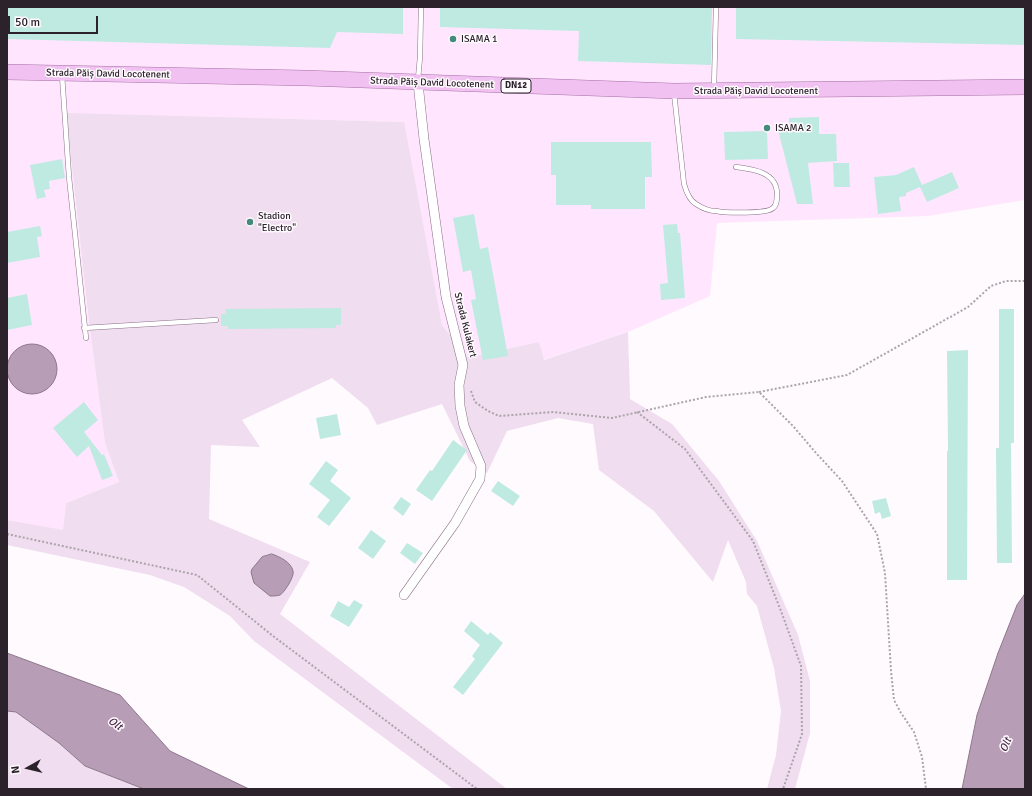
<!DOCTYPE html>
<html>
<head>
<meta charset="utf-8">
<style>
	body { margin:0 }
	#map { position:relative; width:1032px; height:796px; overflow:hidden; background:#fffafe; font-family:Signika,sans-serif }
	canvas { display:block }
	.frame { position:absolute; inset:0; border:8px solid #2b222b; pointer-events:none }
	.north { position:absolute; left:8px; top:748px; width:40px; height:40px; -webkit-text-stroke:3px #fffafe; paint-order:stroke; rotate:262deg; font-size:11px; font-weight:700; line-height:16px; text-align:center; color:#2b222b }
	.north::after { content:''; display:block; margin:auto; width:14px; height:18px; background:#2b222b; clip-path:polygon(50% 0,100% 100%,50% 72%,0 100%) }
	.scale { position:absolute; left:8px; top:16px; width:90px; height:18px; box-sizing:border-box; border:2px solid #2b222b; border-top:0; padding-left:5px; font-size:12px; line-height:14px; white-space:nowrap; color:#2b222b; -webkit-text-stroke:3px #fffafe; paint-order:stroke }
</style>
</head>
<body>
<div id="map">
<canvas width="1032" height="796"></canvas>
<div class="frame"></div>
<div class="north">N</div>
<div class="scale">50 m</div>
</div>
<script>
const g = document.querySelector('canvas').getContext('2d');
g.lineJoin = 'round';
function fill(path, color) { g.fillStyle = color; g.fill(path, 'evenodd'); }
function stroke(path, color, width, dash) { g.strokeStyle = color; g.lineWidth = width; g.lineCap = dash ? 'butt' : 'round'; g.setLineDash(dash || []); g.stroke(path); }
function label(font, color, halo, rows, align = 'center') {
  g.font = font + ' Signika,sans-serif'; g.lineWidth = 3; g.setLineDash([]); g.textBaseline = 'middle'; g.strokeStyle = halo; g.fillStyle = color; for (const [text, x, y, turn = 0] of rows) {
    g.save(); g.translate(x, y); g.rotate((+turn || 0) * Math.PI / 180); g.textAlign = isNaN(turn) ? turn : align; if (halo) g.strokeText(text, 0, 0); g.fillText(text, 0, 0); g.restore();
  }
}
const built = new Path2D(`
	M 7,7 L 1025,7 L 1025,200 L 928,216 L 717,223 L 710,296 L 628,332 L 543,360 L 539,342 L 468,357 L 442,325 L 403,122 L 66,114 L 89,322 L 105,443 L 119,482 L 66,503 L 63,531 L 7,520 Z`);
const green = new Path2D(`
	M 66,113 L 404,122 L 442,325 L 468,357 L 539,342 L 544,360 L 628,332 L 630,399 L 672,424 L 719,481 L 757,541 L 798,635 L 810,681 L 810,733 L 795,789 L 767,789 L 776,755 L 781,711 L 774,668 L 757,606 L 747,594 L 746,582 L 728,540 L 713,582 L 654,511 L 599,470 L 593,424 L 558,418 L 507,431 L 487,473 L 470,461 L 442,404 L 377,425 L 368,408 L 332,378 L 242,420 L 260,447 L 211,445 L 209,519 L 310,562 L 280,614 L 507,789 L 453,789 L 254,641 L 230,616 L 184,587 L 150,575 L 7,545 L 7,520 L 63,530 L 66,503 L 119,482 L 105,443 L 89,322 Z
	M 7,711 L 16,712 L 59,743 L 85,766 L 144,789 L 7,789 Z`);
const water = new Path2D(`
	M7 369a25 25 0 1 1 50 0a25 25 0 1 1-50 0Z
	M 272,554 C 280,557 291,562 293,571 C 295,576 284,593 280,595 C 277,596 273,596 270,596 L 254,583 L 251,572 L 252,569 L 262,557 Z
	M 1025,594 L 1025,789 L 962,789 L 977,715 L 998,653 L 1017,605 Z
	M 7,653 L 120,695 L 170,751 L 249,789 L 144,789 L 85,766 L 59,743 L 16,712 L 7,711 Z`);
const building = new Path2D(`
	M 7,7 L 403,7 L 403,34 L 337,32 L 330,48 L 7,39 Z
	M 440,7 L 712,7 L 711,65 L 578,61 L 579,31 L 440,27 Z
	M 736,7 L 1025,7 L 1025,45 L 736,39 Z
	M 819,117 L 819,134 L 836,134 L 837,161 L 808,163 L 813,204 L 797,204 L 778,130 L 789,130 L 789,118 Z
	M 767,131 L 768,159 L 725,160 L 724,132 Z
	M 551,142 L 651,142 L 652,177 L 645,177 L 645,209 L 591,209 L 591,205 L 556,205 L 556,175 L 551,175 Z
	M 62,159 L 65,178 L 49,181 L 50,189 L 44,190 L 46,197 L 37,199 L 30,165 Z
	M 833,163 L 849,163 L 850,187 L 834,187 Z
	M 914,167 L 922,185 L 952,172 L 959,188 L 927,202 L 920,187 L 906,193 L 906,196 L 899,197 L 901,211 L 878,214 L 874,177 L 896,175 Z
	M 474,214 L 480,249 L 488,247 L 508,356 L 483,360 L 471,300 L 476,299 L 471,270 L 463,272 L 453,218 Z
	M 677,224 L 678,233 L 680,233 L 685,298 L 661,300 L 660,284 L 668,283 L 663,225 Z
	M 40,226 L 42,236 L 37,237 L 40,257 L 7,263 L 7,232 Z
	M 27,294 L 32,325 L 7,330 L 7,298 Z
	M 341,308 L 341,325 L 336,325 L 336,328 L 228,329 L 228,326 L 221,326 L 221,314 L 226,314 L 226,309 Z
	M 999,309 L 1014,309 L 1014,443 L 1011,443 L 1012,563 L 997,563 L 996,448 L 999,448 Z
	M 968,350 L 967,580 L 947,580 L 947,451 L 948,451 L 947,351 Z
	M 84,402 L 98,420 L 84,432 L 102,455 L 104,454 L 113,476 L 102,480 L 89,446 L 77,457 L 53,428 Z
	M 337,414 L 341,435 L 320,439 L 316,418 Z
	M 453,440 L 467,450 L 432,501 L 416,490 L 430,470 L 432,471 Z
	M 326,461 L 338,470 L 330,481 L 351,498 L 329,526 L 317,517 L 330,500 L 309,484 Z
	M 498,481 L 520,496 L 513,506 L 491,491 Z
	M 401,497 L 411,504 L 403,516 L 393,508 Z
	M 886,498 L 891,516 L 882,519 L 880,512 L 875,514 L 872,501 Z
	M 371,530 L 386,541 L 373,559 L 358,548 Z
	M 407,543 L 423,553 L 415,564 L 400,553 Z
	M 354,600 L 363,605 L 349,627 L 330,616 L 338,601 L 349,607 Z
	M 471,621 L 488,635 L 490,632 L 503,643 L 463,695 L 453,687 L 475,659 L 472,656 L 480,645 L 464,631 Z`);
const path = new Path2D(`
	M 471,391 L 475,402 L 488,411 L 499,416 L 553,412 L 612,418 L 706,397 L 759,392 L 793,426 L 816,453 L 842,481 L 877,534 L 885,573 L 891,671 L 894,700 L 901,713 L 914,732 L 922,757 L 926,789
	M 759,392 L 847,375 L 968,307 L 991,286 L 1006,281 L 1025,281
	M 637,412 L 685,449 L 753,541 L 781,611 L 801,666 L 802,734 L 783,789
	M 7,534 L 197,575 L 273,636 L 477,789`);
const service = new Path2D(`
	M 62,75 L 69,177 L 86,338
	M 418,79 L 420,57 L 421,7
	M 714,88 L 716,7
	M 674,93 L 684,184 C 686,191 689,200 696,204 C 702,208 709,211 716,211 C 726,213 767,214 773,208 C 777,205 777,199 777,194 C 777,172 752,169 736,167
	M 84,328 L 216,320`);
const minor = new Path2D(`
	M 404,595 L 455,523 L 480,479 L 481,466 L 464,426 L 460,406 L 459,385 L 463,365 L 446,297 L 424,139 L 418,83`);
const primary = new Path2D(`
	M 7,72 L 305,78 L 674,91 L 1025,87`);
const markers = [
	[453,39,4,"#468a7e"],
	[767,128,4,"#468a7e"],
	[250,222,4,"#468a7e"]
];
const shields = [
	[516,86,30]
];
const shieldNames = [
	["DN12",516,86]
];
const poiNames = [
	["ISAMA 1",461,39],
	["ISAMA 2",775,128],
	["Stadion",258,216],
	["\"Electro\"",258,228]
];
const streetNames = [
	["Strada Păiș David Locotenent",108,74,1],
	["Strada Păiș David Locotenent",432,83,2],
	["Strada Păiș David Locotenent",756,91],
	["Strada Kulakert",465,325,76]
];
const waterNames = [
	["Olt",115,724,36],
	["Olt",1006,745,-67]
];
fill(built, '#ffe6fe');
fill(green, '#f0ddef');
fill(water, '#b79db6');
stroke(water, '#8d788c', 1);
fill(building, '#bfeae1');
stroke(service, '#887287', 5.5);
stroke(minor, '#887287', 10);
stroke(primary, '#a66fa5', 16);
stroke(path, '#aba4aa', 2, [2, 2]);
stroke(service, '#fff', 4.5);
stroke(minor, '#fff', 9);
stroke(primary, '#f1c2f1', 15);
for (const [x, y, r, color] of markers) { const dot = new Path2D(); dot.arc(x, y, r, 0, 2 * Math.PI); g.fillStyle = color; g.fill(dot); stroke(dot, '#fffafe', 1.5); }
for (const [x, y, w] of shields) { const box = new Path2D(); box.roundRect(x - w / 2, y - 7, w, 14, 3); g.fillStyle = '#fffafe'; g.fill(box); stroke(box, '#2b222b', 1); }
label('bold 9px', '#2b222b', null, shieldNames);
label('10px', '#2b222b', '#fffafe', poiNames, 'left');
label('10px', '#2b222b', '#fffafe', streetNames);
label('italic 11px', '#411e41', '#fffafe', waterNames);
</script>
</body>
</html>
